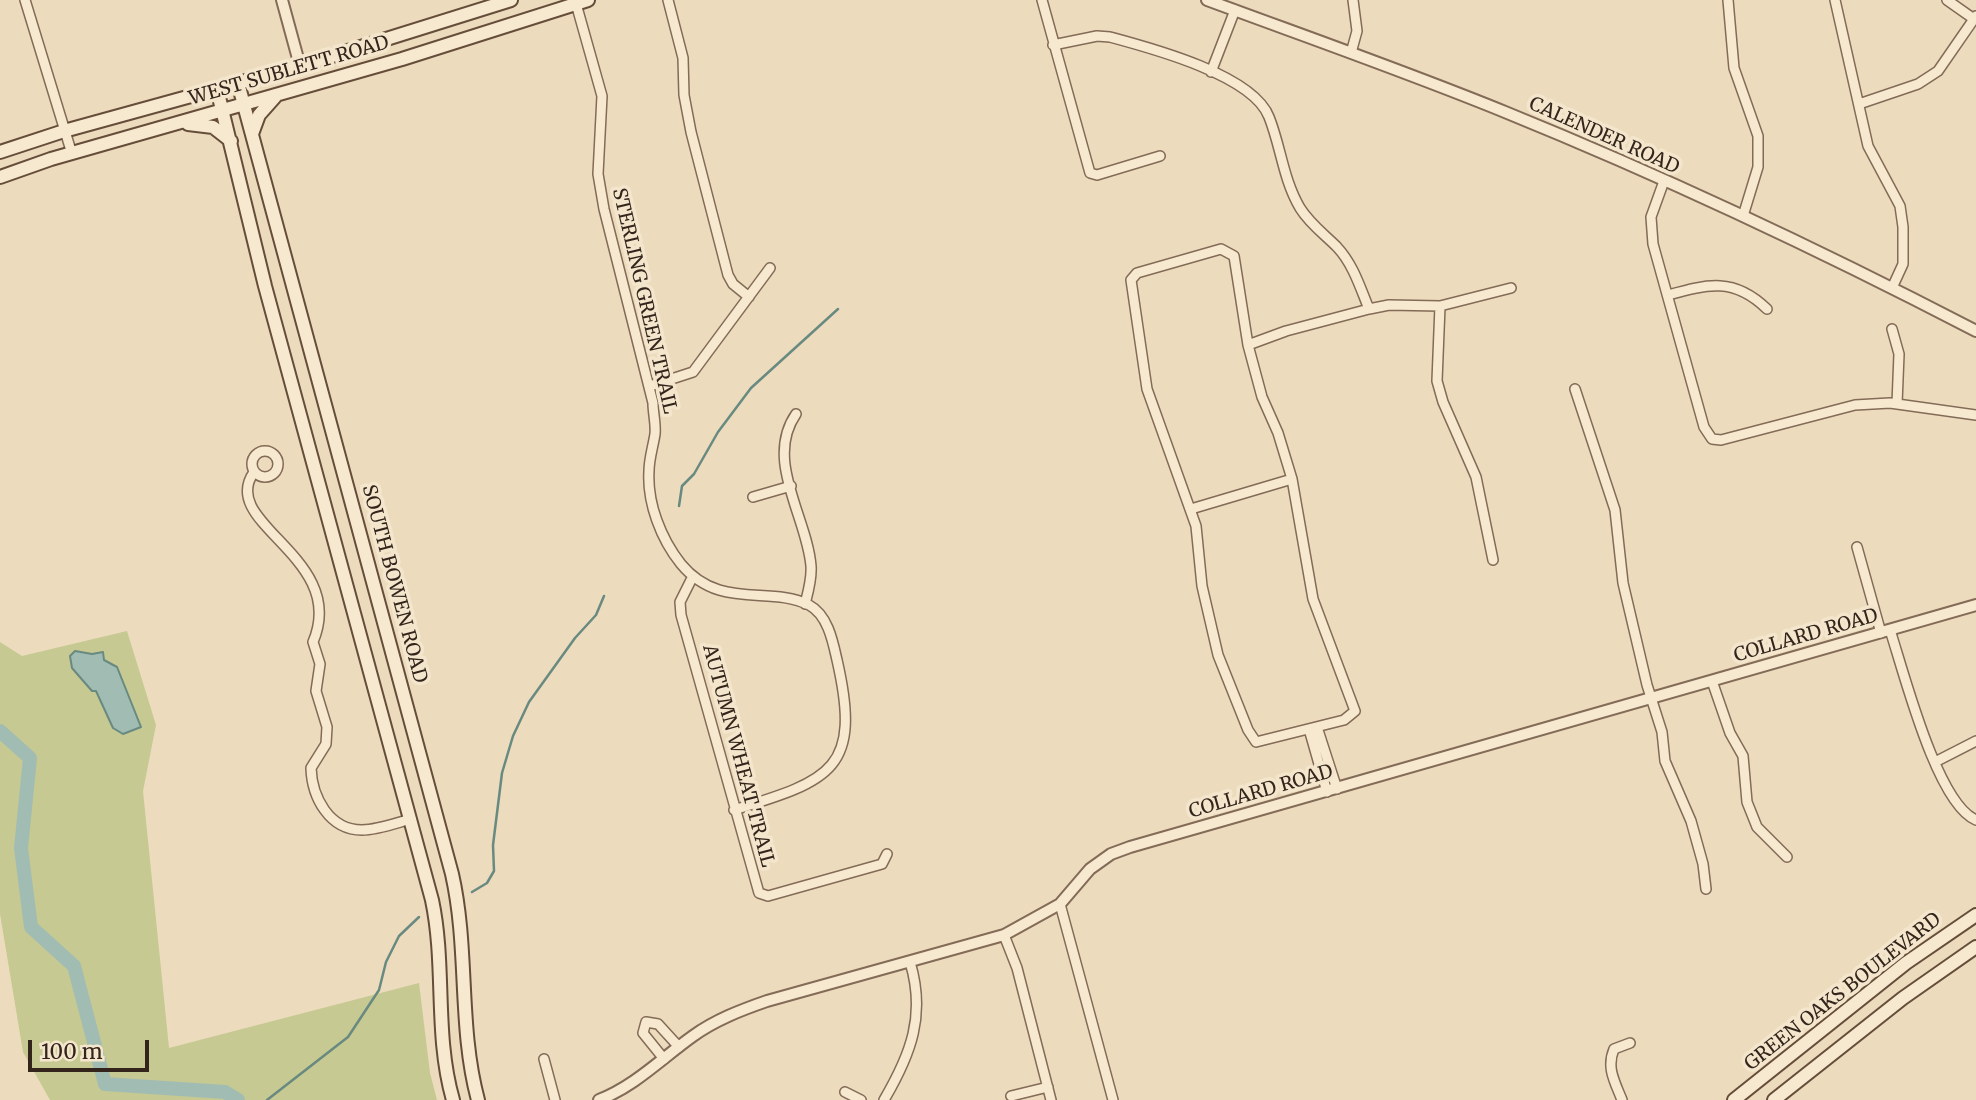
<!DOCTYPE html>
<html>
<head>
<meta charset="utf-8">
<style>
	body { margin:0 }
	#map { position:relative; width:1976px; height:1100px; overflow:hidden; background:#ecdbbd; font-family:Merriweather,serif }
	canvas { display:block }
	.scale { position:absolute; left:28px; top:1040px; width:121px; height:32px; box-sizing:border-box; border:4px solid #33251b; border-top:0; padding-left:9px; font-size:21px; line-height:24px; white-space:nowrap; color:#33251b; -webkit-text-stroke:5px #f4e6cc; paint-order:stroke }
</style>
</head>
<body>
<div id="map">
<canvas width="1976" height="1100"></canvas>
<div class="scale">100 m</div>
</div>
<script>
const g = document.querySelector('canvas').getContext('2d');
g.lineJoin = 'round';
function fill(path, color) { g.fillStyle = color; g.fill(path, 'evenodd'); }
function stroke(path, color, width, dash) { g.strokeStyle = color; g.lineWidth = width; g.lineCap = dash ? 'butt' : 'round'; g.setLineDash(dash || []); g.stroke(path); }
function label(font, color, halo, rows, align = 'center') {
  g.font = font + ' Merriweather,serif'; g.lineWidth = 7; g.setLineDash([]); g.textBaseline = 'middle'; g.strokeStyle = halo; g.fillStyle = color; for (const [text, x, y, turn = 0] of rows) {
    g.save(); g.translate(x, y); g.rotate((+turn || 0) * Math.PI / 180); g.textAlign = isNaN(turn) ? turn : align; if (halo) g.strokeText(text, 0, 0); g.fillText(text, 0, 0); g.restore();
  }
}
const green = new Path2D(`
	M 127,631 L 156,725 L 143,791 L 169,1048 L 419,983 L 430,1073 L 437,1100 L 50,1100 L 23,1052 L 0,914 L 0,642 L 22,656 Z`);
const water = new Path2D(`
	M 75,651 L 92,654 L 103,652 L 104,660 L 117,667 L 141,727 L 123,734 L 113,728 L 96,691 L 92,691 L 72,668 L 70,656 Z`);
const stream = new Path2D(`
	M 679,506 L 682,486 L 694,474 L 718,432 L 751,388 L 838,309
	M 472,892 L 487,883 L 494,871 L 493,845 L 502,773 L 513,736 L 529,702 L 575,638 L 596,615 L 604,596
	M 267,1100 L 348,1037 L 379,990 L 386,962 L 399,936 L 419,917`);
const river = new Path2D(`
	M 0,731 L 30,758 L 21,848 L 31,927 L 74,966 L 105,1084 L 225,1092 L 238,1100`);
const minor = new Path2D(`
	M 25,0 L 72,154
	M 575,0 L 602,96 L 598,174 L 604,209 L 653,403 C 653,413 656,424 655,434 C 653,447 649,459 649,471 C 647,503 661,539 681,564 C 720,611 769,585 809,605 C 828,615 833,642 837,660 C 862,769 832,780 734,810
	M 668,0 L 683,58 L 684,95 L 691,132 L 728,275 L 733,284 L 749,297
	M 1042,0 L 1090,173 L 1097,175 L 1160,156
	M 1728,0 L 1734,68 L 1758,136 L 1758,167 L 1743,216
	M 1835,0 L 1868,146 L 1900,206 L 1903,227 L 1903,264 L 1892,288
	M 1947,0 L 1974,19
	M 1053,45 L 1097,36 L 1110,37 C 1151,48 1253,75 1269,117 C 1281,147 1283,179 1300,208 C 1310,224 1324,234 1337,247 C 1353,264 1360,287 1369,309
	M 1351,53 L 1357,31 L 1353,0
	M 1211,72 L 1235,10
	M 1859,104 L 1918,84 L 1938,71 L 1976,16
	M 1664,181 L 1651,217 L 1653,244 L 1704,427 L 1712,439 L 1721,440 L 1855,405 L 1890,403 L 1976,415
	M 1221,249 L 1234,256 L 1248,345 L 1262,397 L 1278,433 L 1292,479 L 1313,599 L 1355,711 L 1344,720 L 1256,742 L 1248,730 L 1218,655 L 1202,586 L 1196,526 L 1147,389 L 1131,280 L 1137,273 Z
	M 1668,295 C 1708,284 1734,277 1767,309
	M 1440,306 L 1437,381 L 1443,402 L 1476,477 L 1493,560
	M 1892,329 L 1899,354 L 1897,404
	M 1248,345 L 1286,331 L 1369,309 L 1389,305 L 1440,306 L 1511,288
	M 650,386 L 693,372 L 770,268
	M 1575,389 L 1615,510 L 1623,583 L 1647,685 L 1662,732 L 1665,761 L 1691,821 L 1703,864 L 1706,889
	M 796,414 C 764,460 807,517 811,566 C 812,579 808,592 805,604
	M252 464a13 13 0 1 1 26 0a13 13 0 1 1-26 0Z
	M 254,472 C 217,524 349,557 313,642 L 320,664 L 316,691 L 327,727 L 326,744 L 311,768 C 312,797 329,830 362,830 C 378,830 396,823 411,819
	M 753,497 L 791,486
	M 1191,509 L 1292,479
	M 1857,547 L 1881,633
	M 693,576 L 680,602 L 681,615 L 759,893 L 768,896 L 882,864 L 887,854
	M 1890,630 C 1904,673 1937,804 1976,820
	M 1712,681 L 1730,733 L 1743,756 L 1747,802 L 1757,827 L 1787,857
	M 1317,727 L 1337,789
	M 1309,729 L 1327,792
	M 1935,762 L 1976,741
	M 1060,904 L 1113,1100
	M 1004,935 L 1017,968 L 1051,1100
	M 544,1059 L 555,1100
	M 664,1059 L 643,1033 L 646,1022 L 658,1024 L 679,1047
	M 845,1092 L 861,1100
	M 1011,1096 L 1048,1087
	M 884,1100 C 911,1054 926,1015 910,962
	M 1622,1100 C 1615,1082 1606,1068 1614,1049 L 1630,1043`);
const tertiary = new Path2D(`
	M 282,0 L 300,66
	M 1207,0 C 1307,37 1407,72 1505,112 C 1665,177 1822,251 1976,331
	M 599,1100 C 635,1086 662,1058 693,1036 C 715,1020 741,1010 767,1001 L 1004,935 L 1060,904 L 1090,869 L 1111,854 L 1130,847 L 1976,605`);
const secondary = new Path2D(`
	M 238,83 L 452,874 C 469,949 458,1026 478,1100
	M 217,89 L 265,286 L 432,900 C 446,966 434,1034 453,1100
	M 188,124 L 213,127 L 231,141
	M 252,134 L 259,115 L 275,97
	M 0,152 L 64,131 L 300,66 L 511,0
	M 0,177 L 51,159 L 402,59 L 588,0
	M 1734,1100 L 1906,963 L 1976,915
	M 1774,1100 L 1903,998 L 1976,947`);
const streetNames = [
	["WEST SUBLETT ROAD",289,71,-16],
	["CALENDER ROAD",1604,136,24],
	["STERLING GREEN TRAIL",644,301,77],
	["SOUTH BOWEN ROAD",394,584,75],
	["COLLARD ROAD",1806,636,-16],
	["AUTUMN WHEAT TRAIL",738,756,75],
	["COLLARD ROAD",1261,792,-16],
	["GREEN OAKS BOULEVARD",1843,992,-38]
];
fill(green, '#c6c992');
fill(water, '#a1bdb3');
stroke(water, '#698a80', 2);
stroke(stream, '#698a80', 2.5);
stroke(river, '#a1bdb3', 14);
stroke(minor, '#836b57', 12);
stroke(tertiary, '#836b57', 14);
stroke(secondary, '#654d3a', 16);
stroke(minor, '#f7e9d0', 9);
stroke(tertiary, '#f7e9d0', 10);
stroke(secondary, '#f7e9d0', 12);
label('19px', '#33251b', '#f4e6cc', streetNames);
</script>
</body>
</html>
